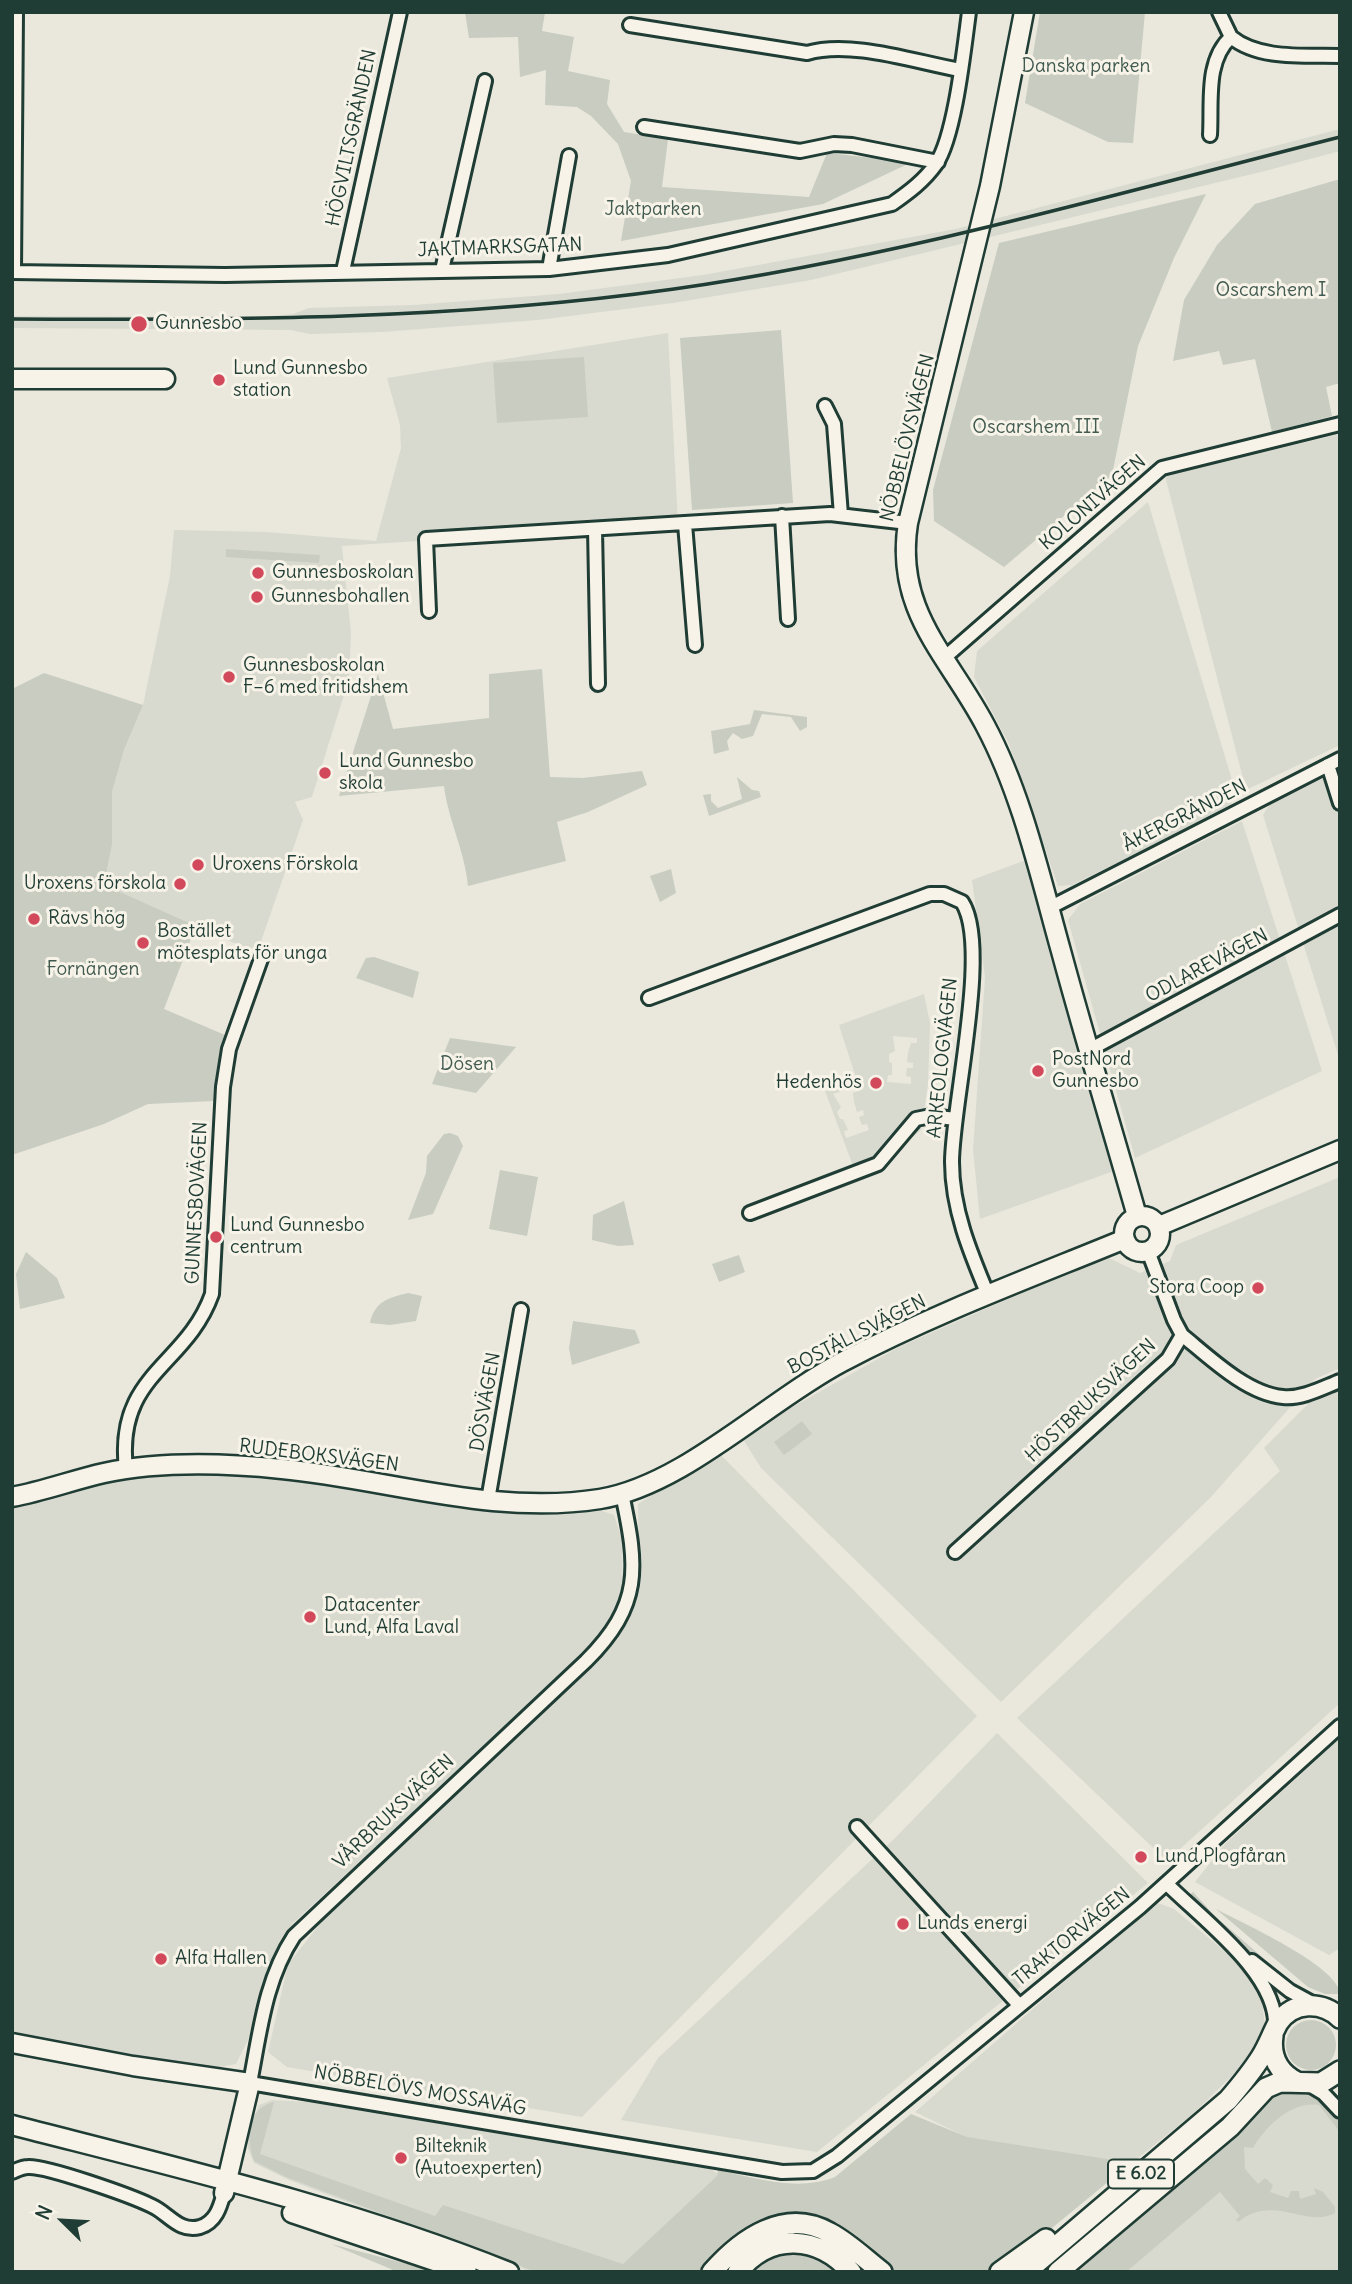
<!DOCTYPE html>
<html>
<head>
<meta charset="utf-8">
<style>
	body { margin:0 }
	#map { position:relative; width:1352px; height:2284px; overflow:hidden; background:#eae8dd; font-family:Delius,sans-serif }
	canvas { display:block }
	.frame { position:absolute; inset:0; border:14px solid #1f3d34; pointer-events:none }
	.north { position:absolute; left:28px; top:2186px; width:70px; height:70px; -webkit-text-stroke:5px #f7f3e8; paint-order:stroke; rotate:294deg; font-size:19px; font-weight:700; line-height:28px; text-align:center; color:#1f3d34 }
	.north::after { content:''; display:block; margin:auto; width:24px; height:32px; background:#1f3d34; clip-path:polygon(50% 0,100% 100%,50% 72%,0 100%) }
</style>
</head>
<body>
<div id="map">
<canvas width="1352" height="2284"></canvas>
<div class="frame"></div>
<div class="north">N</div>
</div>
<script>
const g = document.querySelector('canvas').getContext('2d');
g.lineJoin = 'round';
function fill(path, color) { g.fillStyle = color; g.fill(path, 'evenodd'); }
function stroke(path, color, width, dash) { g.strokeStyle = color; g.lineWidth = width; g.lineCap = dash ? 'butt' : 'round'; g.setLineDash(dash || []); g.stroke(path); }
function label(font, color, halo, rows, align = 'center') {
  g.font = font + ' Delius,sans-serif'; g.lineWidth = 6; g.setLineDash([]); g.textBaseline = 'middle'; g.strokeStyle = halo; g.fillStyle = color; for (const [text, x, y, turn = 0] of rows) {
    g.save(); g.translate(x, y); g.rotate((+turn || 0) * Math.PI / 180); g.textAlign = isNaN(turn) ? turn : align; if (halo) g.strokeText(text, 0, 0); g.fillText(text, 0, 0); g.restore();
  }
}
const built = new Path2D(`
	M 1340,129 L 1340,151 L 1265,171 L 811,280 L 673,303 L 538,320 L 382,332 L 310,334 L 291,330 L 12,328 L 12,316 L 259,317 L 293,314 L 309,308 L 413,305 L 559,294 L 703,275 L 956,229 Z
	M 668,333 L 678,524 L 342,546 L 351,633 L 349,679 L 312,797 L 295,802 L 303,820 L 257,953 L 104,886 L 112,845 L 112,792 L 124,750 L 143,705 L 170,576 L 174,530 L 266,532 L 376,541 L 401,448 L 400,425 L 387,378 Z
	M 1340,434 L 1340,745 L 1246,790 L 1165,476 Z
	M 1148,502 L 1236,793 L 1229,808 L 1072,885 L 1058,886 L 1009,744 L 974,677 L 977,651 Z
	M 1340,770 L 1340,1061 L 1263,815 L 1270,804 Z
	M 1242,821 L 1322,1071 L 1135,1158 L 1068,920 L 1080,904 Z
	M 1026,860 L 1051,959 L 1114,1171 L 980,1219 L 973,1150 L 985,977 L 972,880 Z
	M 924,994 L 930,1023 L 928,1085 L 921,1130 L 897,1150 L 855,1171 L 825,1091 L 857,1081 L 839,1025 ZM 893,1036 L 917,1038 L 917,1043 L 911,1043 L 908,1052 L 907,1062 L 913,1063 L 913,1068 L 907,1068 L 906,1076 L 911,1077 L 911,1084 L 887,1082 L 888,1075 L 892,1075 L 892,1063 L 889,1062 L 889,1054 L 895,1051 ZM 856,1086 L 858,1091 L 853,1093 L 854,1102 L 857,1112 L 863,1110 L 864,1115 L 859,1117 L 862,1125 L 867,1124 L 869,1130 L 846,1138 L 844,1131 L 848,1130 L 843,1119 L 840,1119 L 837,1112 L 841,1107 L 833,1094 Z
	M 1340,1177 L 1340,1368 L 1315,1379 L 1211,1497 L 1001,1702 L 761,1468 L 741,1436 L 899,1347 L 1105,1256 L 1140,1273 L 1170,1261 L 1176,1245 Z
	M 1340,1387 L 1340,1703 L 1167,1861 L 1017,1718 L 1280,1471 L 1264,1448 L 1314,1398 Z
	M 718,1452 L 977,1716 L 582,2117 L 287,2067 L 268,2052 L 288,1964 L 336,1904 L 618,1638 L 639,1586 L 638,1504 Z
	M 160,1471 L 292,1476 L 513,1511 L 597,1509 L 614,1515 L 622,1539 L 623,1589 L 614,1617 L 593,1646 L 292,1924 L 266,1971 L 248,2040 L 236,2064 L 215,2068 L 12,2039 L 12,1504 Z
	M 997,1733 L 1148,1883 L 817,2152 L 621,2120 L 658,2058 L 896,1837 Z
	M 1340,1738 L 1340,1948 L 1329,1955 L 1195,1882 L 1225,1844 Z
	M 1158,1903 L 1174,1909 L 1240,1964 L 1262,2002 L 1265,2025 L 1250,2058 L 1194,2113 L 1117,2175 L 966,2137 L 915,2112 L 1146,1910 Z
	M 1301,2088 L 1318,2095 L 1340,2119 L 1340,2272 L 1092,2272 Z
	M 272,2100 L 309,2102 L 474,2128 L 711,2169 L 728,2181 L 638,2272 L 531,2272 L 289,2180 L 254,2163 L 248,2149 L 247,2133 L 259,2105 Z`);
const green = new Path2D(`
	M 465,12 L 545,12 L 542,31 L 574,37 L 568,71 L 610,80 L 607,104 L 624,132 L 668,139 L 662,187 L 809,197 L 827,153 L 912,162 L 823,204 L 621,241 L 631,181 L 618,144 L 591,116 L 577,107 L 545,105 L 546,70 L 520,77 L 518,37 L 469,38 Z
	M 1040,12 L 1145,12 L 1133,143 L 1108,142 L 1025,103 Z
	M 1340,179 L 1340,383 L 1326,387 L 1332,416 L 1272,432 L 1255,359 L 1223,365 L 1219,351 L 1173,361 L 1184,300 L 1217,245 L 1255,204 Z
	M 1206,194 L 1174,258 L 1138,346 L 1112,475 L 1004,567 L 934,521 L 933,490 L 999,243 Z
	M 781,330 L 793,503 L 692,510 L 680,338 Z
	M 584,357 L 588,417 L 497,423 L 493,363 Z
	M 226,549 L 320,555 L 319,563 L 226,557 Z
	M 542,669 L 550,777 L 583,778 L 642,771 L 647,785 L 588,812 L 557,822 L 566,861 L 468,886 C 465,851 448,820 444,786 L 339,796 L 378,674 L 393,729 L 489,718 L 489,674 Z
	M 44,673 L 143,705 L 124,750 L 112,792 L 112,845 L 104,885 L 196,926 L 164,1009 L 225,1035 L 214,1101 L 148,1104 L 104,1124 L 12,1155 L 12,689 Z
	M 754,710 L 807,717 L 807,727 L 800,731 L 791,717 L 762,714 L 753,736 L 742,739 L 733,733 L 727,741 L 729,750 L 714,754 L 711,731 L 750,724 Z
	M 737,777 L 752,790 L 759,791 L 761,797 L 709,816 L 703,795 L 711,794 L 711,801 L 718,808 L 742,799 Z
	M 671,869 L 676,893 L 660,902 L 650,876 Z
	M 374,957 L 419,972 L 413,998 L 356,978 L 366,958 Z
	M 450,1038 L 516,1047 L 476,1093 L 432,1084 Z
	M 450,1133 L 458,1136 L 463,1146 L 433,1214 L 408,1220 L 426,1173 L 427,1156 L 444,1134 Z
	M 500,1170 L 538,1177 L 527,1236 L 489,1229 Z
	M 624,1201 L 634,1245 L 618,1246 L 592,1240 L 593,1215 Z
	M 26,1252 L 57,1278 L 65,1298 L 20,1309 L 16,1274 Z
	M 739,1255 L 745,1272 L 719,1282 L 712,1264 Z
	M 408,1293 L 422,1296 L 416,1321 L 390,1325 L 370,1323 C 375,1301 388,1298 408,1293 Z
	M 573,1321 L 635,1330 L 640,1343 L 572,1365 L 569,1348 Z
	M 802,1421 L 812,1434 L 784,1455 L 774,1442 Z
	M 1193,1892 L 1216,1917 L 1292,1983 C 1272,1980 1206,1914 1188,1896 Z
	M 1216,1909 C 1240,1922 1339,1966 1340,1994 L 1325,1994 L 1308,1987 Z
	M1286 2045a25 25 0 1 1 50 0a25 25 0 1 1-50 0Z
	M 1285,2091 C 1313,2091 1323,2101 1340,2123 L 1340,2132 L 1319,2105 C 1291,2101 1265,2127 1253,2148 L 1244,2147 L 1245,2169 L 1258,2184 L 1265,2178 L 1273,2185 L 1270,2192 L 1288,2198 L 1291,2191 L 1299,2191 L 1300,2199 L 1316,2194 L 1314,2188 L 1323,2192 L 1335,2207 L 1335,2213 C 1307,2229 1274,2193 1238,2222 L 1236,2220 L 1240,2216 L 1220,2192 L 1126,2272 L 1075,2272 L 1216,2153 L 1271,2096 Z
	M 274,2102 L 260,2154 L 435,2216 L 443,2205 L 623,2264 L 717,2176 L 718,2170 C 756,2178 797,2192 835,2177 L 911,2114 L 967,2137 L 1113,2160 L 1125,2168 L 1030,2246 L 991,2272 L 892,2272 L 804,2218 L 703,2272 L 536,2272 L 286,2177 L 254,2161 C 246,2138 246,2109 274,2102 Z
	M 331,2244 L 423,2268 L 432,2272 L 398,2272 Z
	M 779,2249 L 819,2254 L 841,2272 L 748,2272 Z`);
const street = new Path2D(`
	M 630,25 L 807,53 C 851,40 915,62 960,70
	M 1231,37 C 1259,60 1305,55 1340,56
	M 644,127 L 800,151 L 834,144 L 852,145 L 938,162
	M 1210,135 C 1212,102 1205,61 1231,37 L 1219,12
	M 549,269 L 569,156
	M 442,270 L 485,81
	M 343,271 L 400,12
	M 12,272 L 225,275 L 549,269 L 668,255 L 892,204 C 909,192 924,181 936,164 C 955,136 964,49 969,12
	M 14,272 L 16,12
	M 825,406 L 834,424 L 841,515
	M 782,516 L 788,619
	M 685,524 L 695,645
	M 595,529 L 598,684
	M 429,611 L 426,539 L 830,514 L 908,523
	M 943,659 L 1162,468 L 1340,424
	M 1328,765 L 1340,803
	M 1049,908 L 1340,759
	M 649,998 L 930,894 L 944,894 L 962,902 C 991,946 952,1105 952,1162 C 952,1209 970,1252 988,1295
	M 1091,1049 L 1340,915
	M 750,1213 L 878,1164 L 916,1119 L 931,1116 L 955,1119
	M 1182,1335 C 1209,1357 1247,1394 1283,1397 C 1302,1399 1322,1388 1340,1381
	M 126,1469 C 115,1374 186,1367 212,1294 L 223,1087 L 229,1049 L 261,959
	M 622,1494 C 638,1568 642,1605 586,1661 L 294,1936 C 265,1980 260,2032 250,2083 L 782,2172 L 813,2171 L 837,2156 L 1140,1907 L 1340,1726
	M 488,1500 L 521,1310
	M 955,1552 L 1168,1359 L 1182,1335 L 1174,1320 L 1148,1251
	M 857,1827 L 1019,2005
	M 1167,1884 C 1202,1919 1279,1975 1275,2028
	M 1252,1961 L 1290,1991 L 1314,2004
	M 1308,2084 L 1323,2093 L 1340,2111
	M 12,2172 C 17,2170 22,2167 28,2167 C 47,2166 132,2196 152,2206 C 168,2213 179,2233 200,2227 C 216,2222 220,2207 224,2193`);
const secondary = new Path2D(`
	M 1024,12 L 990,186 L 908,523 C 894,611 948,655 985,725 C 1022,794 1040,876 1061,951 C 1085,1040 1112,1128 1137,1216
	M 12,379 L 165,379
	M1124 1234a18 18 0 1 1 36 0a18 18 0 1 1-36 0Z
	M 1159,1226 L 1340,1150
	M 12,1497 C 44,1491 73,1480 104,1473 C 161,1461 224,1463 282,1469 C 387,1479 493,1516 600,1499 C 684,1485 766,1402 842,1362 C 933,1314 1030,1278 1125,1239
	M 12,2043 L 133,2066 L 250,2083 L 224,2193
	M 12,2125 C 179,2168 349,2208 509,2272
	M 292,2213 L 467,2272`);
const primary = new Path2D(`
	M 1273,2036 C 1270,2057 1279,2073 1297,2082
	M 712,2272 C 741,2239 785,2207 830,2233 C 849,2243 865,2259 882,2272
	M 738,2272 C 770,2232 818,2235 851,2272
	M 1000,2272 L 1046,2239
	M 1026,2272 L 1228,2100 C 1240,2086 1251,2073 1261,2057 C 1268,2046 1272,2034 1278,2023 C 1293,2001 1322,2001 1340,2018
	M 1058,2272 L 1230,2127 L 1266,2088 L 1280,2082 L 1321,2083 L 1340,2071`);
const rail = new Path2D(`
	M 12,319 C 234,320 454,320 674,289 C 899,257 1119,193 1340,137`);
const markers = [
	[139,324,9,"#d1495b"],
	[219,380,7,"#d1495b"],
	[258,573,7,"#d1495b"],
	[257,597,7,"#d1495b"],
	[229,677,7,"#d1495b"],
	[325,773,7,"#d1495b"],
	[198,865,7,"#d1495b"],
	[180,884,7,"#d1495b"],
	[34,919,7,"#d1495b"],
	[143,943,7,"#d1495b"],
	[1038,1071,7,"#d1495b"],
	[876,1083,7,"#d1495b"],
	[216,1237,7,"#d1495b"],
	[1258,1288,7,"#d1495b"],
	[310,1617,7,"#d1495b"],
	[1141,1857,7,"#d1495b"],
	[903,1924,7,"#d1495b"],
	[161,1959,7,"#d1495b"],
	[401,2158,7,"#d1495b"]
];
const shields = [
	[1141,2174,66]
];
const shieldNames = [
	["E 6.02",1141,2174]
];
const parkNames = [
	["Danska parken",1086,67],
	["Jaktparken",653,210],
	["Oscarshem I",1271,291],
	["Oscarshem III",1036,428],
	["Fornängen",93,970],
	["Dösen",467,1065]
];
const streetNames = [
	["HÖGVILTSGRÄNDEN",352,138,-78],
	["JAKTMARKSGATAN",500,248,-2],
	["NÖBBELÖVSVÄGEN",908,438,-76],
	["KOLONIVÄGEN",1093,503,-41],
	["ÅKERGRÄNDEN",1185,816,-27],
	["ODLAREVÄGEN",1207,966,-28],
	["ARKEOLOGVÄGEN",943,1058,-84],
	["GUNNESBOVÄGEN",197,1203,-87],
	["BOSTÄLLSVÄGEN",857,1335,-27],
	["HÖSTBRUKSVÄGEN",1091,1401,-43],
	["DÖSVÄGEN",486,1402,-80],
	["RUDEBOKSVÄGEN",319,1456,7],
	["VÅRBRUKSVÄGEN",394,1812,-43],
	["TRAKTORVÄGEN",1072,1937,-39],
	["NÖBBELÖVS MOSSAVÄG",420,2091,10]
];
const poiNames = [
	["Gunnesbo",155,324],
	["Lund Gunnesbo",233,369],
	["station",233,391],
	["Gunnesboskolan",272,573],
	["Gunnesbohallen",271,597],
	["Gunnesboskolan",243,666],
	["F–6 med fritidshem",243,688],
	["Lund Gunnesbo",339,762],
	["skola",339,784],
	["Uroxens Förskola",212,865],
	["Uroxens förskola",166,884,"right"],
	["Rävs hög",48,919],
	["Bostället",157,932],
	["mötesplats för unga",157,954],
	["PostNord",1052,1060],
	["Gunnesbo",1052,1082],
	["Hedenhös",862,1083,"right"],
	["Lund Gunnesbo",230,1226],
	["centrum",230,1248],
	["Stora Coop",1244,1288,"right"],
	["Datacenter",324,1606],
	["Lund, Alfa Laval",324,1628],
	["Lund Plogfåran",1155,1857],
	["Lunds energi",917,1924],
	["Alfa Hallen",175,1959],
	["Bilteknik",415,2147],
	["(Autoexperten)",415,2169]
];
fill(built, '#d9dacf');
fill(green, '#c8ccc1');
stroke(street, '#1f3d34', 18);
stroke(secondary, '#1f3d34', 23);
stroke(primary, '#1f3d34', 24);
stroke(street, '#f7f3e8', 12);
stroke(secondary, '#f7f3e8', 18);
stroke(primary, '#f7f3e8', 19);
stroke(rail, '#1f3d34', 3.5);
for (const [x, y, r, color] of markers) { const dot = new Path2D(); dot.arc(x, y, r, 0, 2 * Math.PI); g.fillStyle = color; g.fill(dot); stroke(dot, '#f7f3e8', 2.5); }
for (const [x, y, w] of shields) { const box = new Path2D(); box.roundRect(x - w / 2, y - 14.5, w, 29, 5); g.fillStyle = '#f7f3e8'; g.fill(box); stroke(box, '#1f3d34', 2); }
label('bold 18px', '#1f3d34', null, shieldNames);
label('19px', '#415a50', '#f7f3e8', parkNames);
label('19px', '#1f3d34', '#f7f3e8', streetNames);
label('19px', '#1f3d34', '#f7f3e8', poiNames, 'left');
</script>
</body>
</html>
